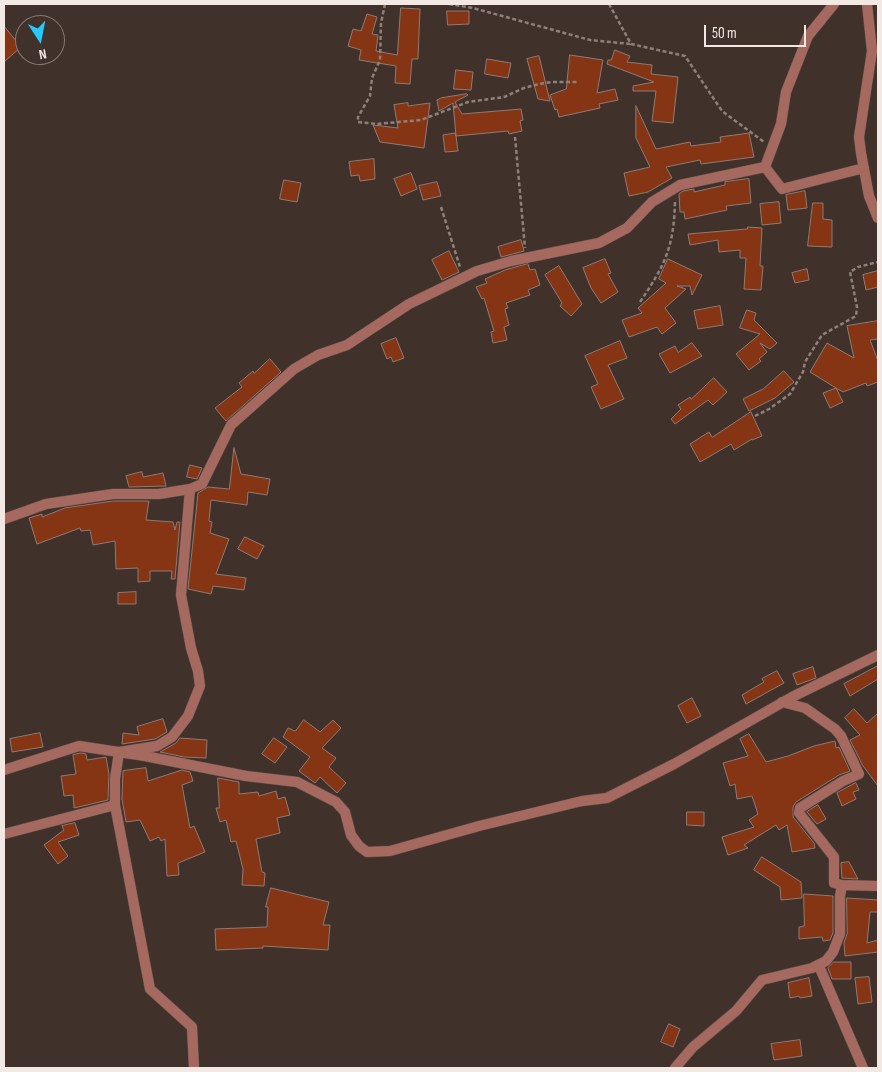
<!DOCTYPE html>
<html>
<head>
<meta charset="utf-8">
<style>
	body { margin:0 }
	#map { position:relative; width:882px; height:1072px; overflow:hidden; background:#41312b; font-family:"Sofia Sans Condensed",sans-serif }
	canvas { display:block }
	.frame { position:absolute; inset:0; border:5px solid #f2e8e4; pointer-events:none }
	.north { position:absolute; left:15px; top:15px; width:50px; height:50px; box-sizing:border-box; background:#41312b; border:1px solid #887a75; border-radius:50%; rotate:169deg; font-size:14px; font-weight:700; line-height:20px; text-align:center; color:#f2e8e4 }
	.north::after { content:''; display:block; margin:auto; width:18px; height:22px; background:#25c9fe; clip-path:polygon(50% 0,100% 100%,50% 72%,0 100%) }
	.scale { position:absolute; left:704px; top:25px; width:102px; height:22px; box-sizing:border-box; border:2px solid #f2e8e4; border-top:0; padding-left:6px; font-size:15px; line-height:18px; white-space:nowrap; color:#f2e8e4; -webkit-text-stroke:4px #41312b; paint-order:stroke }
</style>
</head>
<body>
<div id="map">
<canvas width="882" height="1072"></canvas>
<div class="frame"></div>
<div class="north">N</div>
<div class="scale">50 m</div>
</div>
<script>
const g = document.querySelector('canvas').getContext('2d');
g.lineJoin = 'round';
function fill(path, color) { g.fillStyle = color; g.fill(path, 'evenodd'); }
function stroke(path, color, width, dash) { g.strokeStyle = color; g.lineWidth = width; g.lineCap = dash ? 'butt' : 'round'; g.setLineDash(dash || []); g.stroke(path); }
const building = new Path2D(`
	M 401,8 L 420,9 L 418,59 L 412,59 L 410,84 L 395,83 L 396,66 L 359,60 L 361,50 L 348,46 L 353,29 L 361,31 L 367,14 L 377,17 L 372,34 L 378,35 L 376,51 L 397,55 Z
	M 447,11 L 469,11 L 469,24 L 448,25 Z
	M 4,26 L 21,47 L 4,62 Z
	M 615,50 L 630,56 L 627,62 L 652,65 L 651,74 L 678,77 L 673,123 L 652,121 L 656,91 L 633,91 L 633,86 L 654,82 L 607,64 L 608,60 L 611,60 Z
	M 570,55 L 603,60 L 597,93 L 615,89 L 618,100 L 599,104 L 600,108 L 559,117 L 557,109 L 555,110 L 550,95 L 566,89 Z
	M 539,56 L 550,101 L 538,99 L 527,59 Z
	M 487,59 L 511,63 L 508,78 L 485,74 Z
	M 456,70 L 473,72 L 471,90 L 454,89 Z
	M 467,94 L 468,95 L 455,102 L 462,114 L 521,109 L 523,120 L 520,121 L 522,131 L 509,134 L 508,131 L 456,136 L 458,151 L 445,152 L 443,135 L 455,133 L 456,136 L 453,103 L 439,111 L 437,100 L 441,98 Z
	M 408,103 L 408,106 L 430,103 L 424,148 L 380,142 L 373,125 L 398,128 L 394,105 Z
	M 636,106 L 656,149 L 690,142 L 691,146 L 721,142 L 720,137 L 749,133 L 754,157 L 701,164 L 700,160 L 666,167 L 672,178 L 648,192 L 629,196 L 624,173 L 650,167 L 636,138 Z
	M 374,159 L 375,179 L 360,181 L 359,175 L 351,176 L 349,162 Z
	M 411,173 L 417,189 L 401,196 L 394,179 Z
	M 749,179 L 751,203 L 726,206 L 727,210 L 685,219 L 684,212 L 680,212 L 679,194 L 683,191 L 694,189 L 694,192 L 725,185 L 725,182 Z
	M 284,180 L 301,183 L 297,202 L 280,199 Z
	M 437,182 L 441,196 L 423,200 L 419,186 Z
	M 805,191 L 807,208 L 788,210 L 786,195 Z
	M 779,202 L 781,223 L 762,225 L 760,204 Z
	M 813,203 L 823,203 L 823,219 L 832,220 L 832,247 L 808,246 Z
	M 748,227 L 762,228 L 760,266 L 763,266 L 761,290 L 744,289 L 746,258 L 740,258 L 740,250 L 719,252 L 718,240 L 690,245 L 688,234 L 747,229 Z
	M 521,240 L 524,251 L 501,257 L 498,247 Z
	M 449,251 L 459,272 L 442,280 L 432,260 Z
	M 605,259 L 611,273 L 608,274 L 618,292 L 601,303 L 591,288 L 583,268 Z
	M 668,259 L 702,275 L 692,295 L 690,286 L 677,286 L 686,289 L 665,308 L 676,323 L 662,334 L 657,327 L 629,337 L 622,320 L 642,313 L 638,308 L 666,283 L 659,279 Z
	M 528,264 L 530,270 L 535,269 L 540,285 L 528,290 L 530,295 L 506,303 L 508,308 L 505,309 L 509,325 L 504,327 L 507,340 L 493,343 L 491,332 L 494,331 L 484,298 L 482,299 L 476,287 L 487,283 L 485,279 L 505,270 Z
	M 559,266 L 582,304 L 571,316 L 560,306 L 562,303 L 545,275 Z
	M 807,269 L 809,280 L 795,283 L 792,273 Z
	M 878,271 L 878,287 L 866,290 L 863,275 Z
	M 720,306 L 723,325 L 698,329 L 694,311 Z
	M 747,310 L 756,313 L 754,320 L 777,343 L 770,349 L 760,343 L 767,352 L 759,359 L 761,361 L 749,370 L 736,354 L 760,334 L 740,328 Z
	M 878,321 L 878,339 L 870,340 L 878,361 L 878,382 L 867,386 L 866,383 L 843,392 L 836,388 L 843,402 L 830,408 L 823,393 L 836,388 L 810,372 L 827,343 L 854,358 L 847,326 Z
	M 396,338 L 404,358 L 393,362 L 391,357 L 387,359 L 381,344 Z
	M 620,341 L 627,358 L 608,365 L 624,399 L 601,409 L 591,387 L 598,384 L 585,356 Z
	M 692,343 L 702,356 L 670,373 L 659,354 L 675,346 L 678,352 Z
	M 270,359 L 281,372 L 226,421 L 215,408 L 242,387 L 239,383 L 253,371 L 254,373 Z
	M 784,371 L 794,382 L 775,398 L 749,411 L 743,399 L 763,389 Z
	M 714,378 L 727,392 L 713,405 L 708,400 L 675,424 L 671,419 L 681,409 L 678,405 L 690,397 L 691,399 Z
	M 751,412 L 762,436 L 752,440 L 752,439 L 734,450 L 731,444 L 700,462 L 690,444 L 709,432 L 712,437 Z
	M 234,448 L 241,474 L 270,479 L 267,495 L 248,492 L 247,505 L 211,500 L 209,521 L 212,522 L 210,533 L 229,539 L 216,574 L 246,578 L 244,590 L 213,586 L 211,594 L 188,589 L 198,493 L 208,487 L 229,489 Z
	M 190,465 L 202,468 L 197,479 L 187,477 Z
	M 142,472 L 143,477 L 163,473 L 166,486 L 129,487 L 126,476 Z
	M 114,501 L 149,501 L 146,520 L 173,522 L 175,530 L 177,522 L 180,522 L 175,579 L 171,579 L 172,571 L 150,571 L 150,581 L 138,582 L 138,568 L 116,569 L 115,541 L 93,545 L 90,530 L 81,531 L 80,528 L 37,544 L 29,518 L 42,514 L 42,517 L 65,508 Z
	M 245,537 L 264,546 L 257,559 L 238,549 Z
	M 136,592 L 136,604 L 118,604 L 118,593 Z
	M 878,666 L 878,679 L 850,696 L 844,684 Z
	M 813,667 L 816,678 L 797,685 L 793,674 Z
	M 777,671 L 784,683 L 746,704 L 742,695 L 764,682 L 762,679 Z
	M 692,698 L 701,716 L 687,723 L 678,706 Z
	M 854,709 L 867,723 L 878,713 L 878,786 L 863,766 L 850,740 L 860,735 L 845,718 Z
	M 163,719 L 167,732 L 155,739 L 122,744 L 123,733 L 139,735 L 137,727 Z
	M 304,720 L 320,732 L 333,720 L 341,728 L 322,748 L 336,758 L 329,767 L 346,783 L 337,793 L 320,777 L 315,783 L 299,771 L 310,757 L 283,737 L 288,728 L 295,731 Z
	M 40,733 L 43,747 L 12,752 L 10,739 Z
	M 749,734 L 766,762 L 788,756 L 814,746 L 835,741 L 836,748 L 839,747 L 850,771 L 839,775 L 796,802 L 793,807 L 793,817 L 814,843 L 815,848 L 792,852 L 787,825 L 779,830 L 776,825 L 744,845 L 748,848 L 728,855 L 722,837 L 754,827 L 749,820 L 758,814 L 752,796 L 737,799 L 735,784 L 730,786 L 723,763 L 748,756 L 740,739 Z
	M 180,738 L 207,740 L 206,758 L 184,757 L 160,752 L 176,743 Z
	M 274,738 L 287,747 L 275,763 L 262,754 Z
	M 81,753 L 86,754 L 87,760 L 106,757 L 109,774 L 108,800 L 74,808 L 73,795 L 64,796 L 61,776 L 76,774 L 73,755 Z
	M 146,768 L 148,781 L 182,770 L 190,772 L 193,781 L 182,785 L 190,828 L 194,826 L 205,852 L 178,863 L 179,875 L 167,876 L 165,839 L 161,841 L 159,837 L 150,841 L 140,820 L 126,822 L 122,799 L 123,771 Z
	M 218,778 L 239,782 L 239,794 L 258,792 L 259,796 L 276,791 L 278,799 L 285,797 L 290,815 L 277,818 L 280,833 L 256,839 L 262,872 L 265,873 L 264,886 L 242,885 L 243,869 L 236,841 L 231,842 L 226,820 L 220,822 L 216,808 L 219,808 Z
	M 856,783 L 859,790 L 853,792 L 856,799 L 842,806 L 837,793 Z
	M 818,805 L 826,819 L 817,824 L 807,812 Z
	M 687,812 L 704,812 L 704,826 L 687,825 Z
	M 75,823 L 79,835 L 58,842 L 68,856 L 58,864 L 44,845 L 64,830 L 62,826 Z
	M 762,857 L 801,882 L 802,898 L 781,900 L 780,887 L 754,870 Z
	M 849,862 L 858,879 L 842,878 L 841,863 Z
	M 271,888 L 329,902 L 323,925 L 330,925 L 328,950 L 263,946 L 263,948 L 216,950 L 215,929 L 267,927 L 268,907 L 266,907 Z
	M 804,894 L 833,896 L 833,933 L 830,940 L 823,941 L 822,937 L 799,939 L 799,927 L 804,926 Z
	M 847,898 L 878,900 L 878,912 L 870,912 L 867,943 L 878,940 L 878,952 L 845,956 L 844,943 L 847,934 Z
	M 834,962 L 851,962 L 851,979 L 832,979 L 828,968 Z
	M 869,977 L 872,1002 L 858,1004 L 855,978 Z
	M 809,978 L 812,996 L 800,998 L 799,996 L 790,998 L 788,983 Z
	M 669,1024 L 680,1029 L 673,1047 L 661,1042 Z
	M 800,1040 L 802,1056 L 774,1060 L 771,1044 Z`);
const path = new Path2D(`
	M 385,4 L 381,23 L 380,60 L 372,78 L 370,96 L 358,117 L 358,122 L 377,124 L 421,120 L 468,102 L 504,97 L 524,88 L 539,84 L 552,82 L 579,82
	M 449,4 L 473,8 L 590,40 L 631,44
	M 609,4 L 631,44 L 685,56 L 722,111 L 764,142
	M 515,137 L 525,248
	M 441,207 L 460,267
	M 640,302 C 665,265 674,247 675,201
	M 755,416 L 769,409 L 790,394 L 803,372 L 805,362 L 822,335 L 856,316 L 857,307 L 850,272 L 858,267 L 878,262`);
const street = new Path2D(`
	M 867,4 L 872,51 L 859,137 L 861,153 L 869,196 L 878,218
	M 765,167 L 782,189 L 864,168
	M 190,489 L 181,595 L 191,648 L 198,671 L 200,686 L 188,716 L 172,737 L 157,746 L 119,752 L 115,779 L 115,805 L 150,989 L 192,1027 L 194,1068
	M 4,519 L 46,504 L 113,494 L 159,494 L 190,489 L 202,484 L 231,425 L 294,369 L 318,355 L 347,345 L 409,304 L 477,271 L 511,261 L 599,243 L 627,228 L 652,202 L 680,185 L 765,167 L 781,124 L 786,92 L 808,36 L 834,4
	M 782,702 L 805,708 L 835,729 L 841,736 L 859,774 L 843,781 L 800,808 L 799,813 L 803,818 L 834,857 L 834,883 L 842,885
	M 4,770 L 79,746 L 145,756 L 246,776 L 297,782 L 336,802 L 345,812 L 351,835 L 359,846 L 367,852 L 390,851 L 479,826 L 582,801 L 607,798 L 674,764 L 792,697 L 878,655
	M 4,834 L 115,805
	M 819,966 L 863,1068
	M 675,1068 L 693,1047 L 736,1011 L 762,980 L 812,968 L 826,961 L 833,952 L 840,934 L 840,896 L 842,885 L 878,886`);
fill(building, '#853514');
stroke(building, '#8e7b75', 1);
stroke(street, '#5d4e49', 11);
stroke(path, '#8e807b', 2.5, [4, 2.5]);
stroke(street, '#a5695f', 10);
</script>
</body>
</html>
